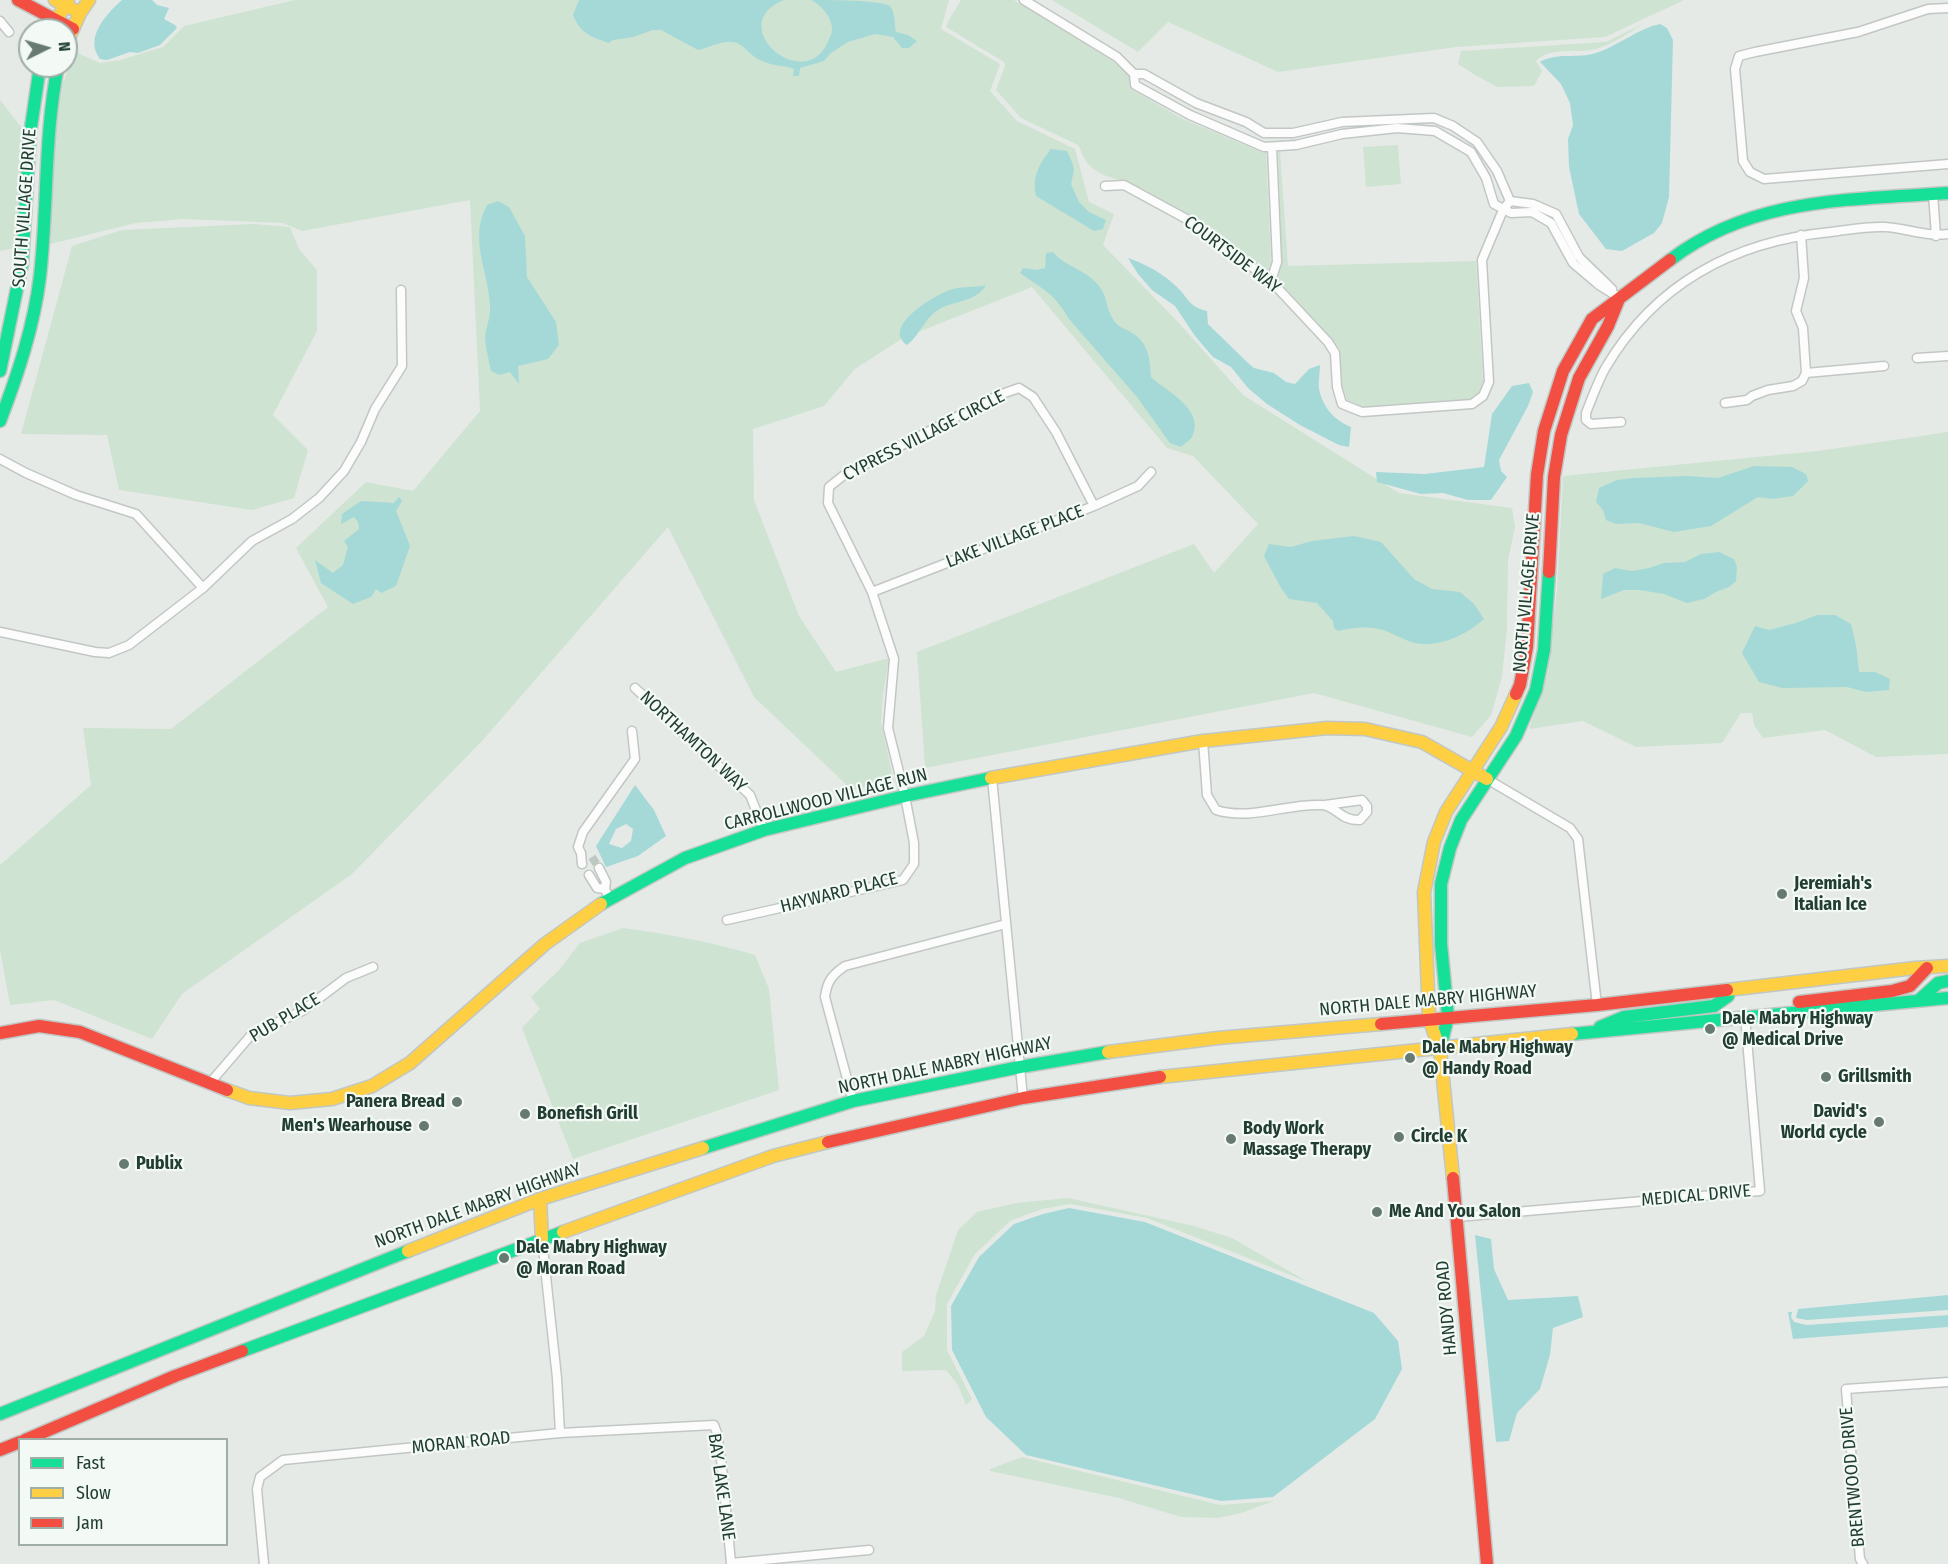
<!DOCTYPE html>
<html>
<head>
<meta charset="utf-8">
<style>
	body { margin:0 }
	#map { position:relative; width:1948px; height:1564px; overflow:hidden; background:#e5eae7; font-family:"Fira Sans Condensed",sans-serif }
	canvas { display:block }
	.legend { position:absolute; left:18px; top:1438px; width:210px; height:108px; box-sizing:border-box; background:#f3f9f5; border:2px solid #9faea7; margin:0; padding:8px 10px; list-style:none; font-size:18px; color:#223e32 }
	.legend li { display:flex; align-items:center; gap:12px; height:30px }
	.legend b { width:30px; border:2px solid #9faea7 }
	.north { position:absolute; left:18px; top:18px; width:60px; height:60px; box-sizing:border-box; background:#f3f9f5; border:2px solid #9faea7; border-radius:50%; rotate:85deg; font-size:16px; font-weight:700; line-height:24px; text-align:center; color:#223e32 }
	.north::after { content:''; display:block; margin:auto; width:21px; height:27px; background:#667a71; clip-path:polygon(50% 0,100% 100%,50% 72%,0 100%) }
</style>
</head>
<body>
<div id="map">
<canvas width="1948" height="1564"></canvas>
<ul class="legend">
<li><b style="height:8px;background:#16e098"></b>Fast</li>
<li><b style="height:8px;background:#ffcf43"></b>Slow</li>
<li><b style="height:8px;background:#f24e42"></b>Jam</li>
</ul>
<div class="north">N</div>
</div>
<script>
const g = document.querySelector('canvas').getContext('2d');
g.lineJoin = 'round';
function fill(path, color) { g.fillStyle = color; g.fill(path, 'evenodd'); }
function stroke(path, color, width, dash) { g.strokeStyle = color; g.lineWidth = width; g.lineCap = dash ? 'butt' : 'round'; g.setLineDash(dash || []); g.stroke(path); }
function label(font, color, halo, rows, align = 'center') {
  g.font = font + ' "Fira Sans Condensed",sans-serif'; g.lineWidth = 4.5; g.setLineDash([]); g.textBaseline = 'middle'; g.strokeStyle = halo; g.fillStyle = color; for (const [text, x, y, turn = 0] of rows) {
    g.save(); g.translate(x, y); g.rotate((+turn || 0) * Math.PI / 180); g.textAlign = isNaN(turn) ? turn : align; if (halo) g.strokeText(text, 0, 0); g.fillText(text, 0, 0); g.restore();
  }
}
const green = new Path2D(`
	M 295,0 L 949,0 L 941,29 L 1000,64 L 990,91 L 1017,121 L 1075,149 L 1089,202 L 1114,214 L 1103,245 L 1178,322 L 1243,395 L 1399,493 L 1512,508 L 1515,527 L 1508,560 L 1507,628 L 1502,677 L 1491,715 L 1472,737 L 1314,693 L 925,768 L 917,652 L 1194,544 L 1214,573 L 1258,524 L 1193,456 L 1167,448 L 1032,287 L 903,338 L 855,369 L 824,406 L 753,429 L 754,500 L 799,616 L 836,672 L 889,658 L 883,694 L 881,723 L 894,781 L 852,790 L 754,697 L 668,527 L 482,741 L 352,874 L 182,994 L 152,1039 L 54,1000 L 10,1005 L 0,950 L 0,865 L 91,785 L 83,728 L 171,729 L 328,607 L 296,548 L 366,482 L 413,491 L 480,411 L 470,200 L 302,231 L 283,223 L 183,219 L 136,223 L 50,244 L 55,113 L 59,93 L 75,52 L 100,63 L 120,60 L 163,47 L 184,26 Z
	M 961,0 L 1014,0 L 1113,61 L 1129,76 L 1129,86 L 1132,90 L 1183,119 L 1261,152 L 1266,152 L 1271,262 L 1268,272 L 1195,218 L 1127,181 C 1112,179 1092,173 1084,158 C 1081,154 1081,149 1078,145 L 1021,118 L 996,90 L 1005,66 L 1004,62 L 946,27 L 949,20 Z
	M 1052,0 L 1684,0 L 1605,37 L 1456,47 L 1278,72 L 1168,22 L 1138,52 Z
	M 1643,24 C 1627,34 1610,46 1591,50 C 1572,53 1550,47 1536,61 L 1542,71 L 1534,86 L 1497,87 L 1475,75 L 1458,64 L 1461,51 L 1606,42 Z
	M 0,100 L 22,128 L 17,248 L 0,251 Z
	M 1398,145 L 1401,184 L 1366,187 L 1363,147 Z
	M 1278,151 L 1280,151 L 1288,266 L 1476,261 L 1483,382 L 1478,393 L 1470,399 L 1364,407 L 1347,400 L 1342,386 L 1340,350 L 1332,339 L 1278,280 L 1282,262 Z
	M 254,224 L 290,227 L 299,249 L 317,270 L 317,331 L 273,415 L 308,450 L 294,498 L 252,510 L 119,490 L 107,435 L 21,434 L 72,246 L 122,230 Z
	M 1948,432 L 1948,754 L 1876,757 L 1825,730 L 1763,738 L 1754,725 L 1752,713 L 1741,713 L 1722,743 L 1636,747 L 1583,721 L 1529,729 L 1547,675 L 1557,591 L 1563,476 L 1818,451 Z
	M 623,928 C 669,934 711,942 755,955 L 769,989 L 779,1090 L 573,1159 L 522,1028 L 540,1009 L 531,997 L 559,970 L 580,943 Z
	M 1068,1198 L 1194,1226 L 1232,1238 L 1308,1282 L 1147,1218 L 1070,1204 L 1042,1209 L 1010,1221 L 975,1254 L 947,1304 L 947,1350 L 972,1399 L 966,1405 L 958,1385 L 946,1370 L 902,1371 L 902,1352 L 924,1336 L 935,1311 L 936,1295 L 958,1230 L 977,1212 L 1016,1203 Z
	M 1022,1457 L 1220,1505 L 1274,1501 L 1241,1513 L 1218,1518 L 1181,1517 L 1119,1498 L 990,1471 L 990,1469 Z`);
const water = new Path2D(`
	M 122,0 L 152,0 L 157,5 L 169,8 L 164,19 L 175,25 L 177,28 L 160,45 L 138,53 L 130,52 L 107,60 L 100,59 C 84,38 106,14 122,0 Z
	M 579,0 L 784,0 C 724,24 800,92 826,46 C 828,41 832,35 832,29 C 832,17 821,5 811,0 C 825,0 882,0 890,6 C 896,14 894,24 896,32 L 908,35 L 917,41 L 909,48 L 902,48 L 893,37 L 875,34 L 848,42 L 831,53 L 824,61 L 800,68 L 799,76 L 793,76 L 794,69 C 784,65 772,66 762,61 C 753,58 747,49 739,44 C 728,37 709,48 698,50 L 661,30 L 653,30 L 633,37 L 613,40 L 609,43 C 591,37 581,34 573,15 Z
	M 1660,24 L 1667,28 L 1673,40 L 1669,197 L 1662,223 L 1654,233 L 1622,251 L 1606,249 L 1579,214 L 1569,167 L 1568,139 L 1573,125 L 1570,103 L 1561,84 L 1540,62 C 1557,52 1577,59 1596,53 C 1618,46 1639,28 1660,24 Z
	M 1051,149 L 1067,151 L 1072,162 L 1074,170 L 1071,184 L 1079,202 L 1089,212 L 1106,220 L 1103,229 L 1094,231 L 1036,196 C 1032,177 1039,164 1051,149 Z
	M 498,201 L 509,207 L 525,236 L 527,277 L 556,322 L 559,345 L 548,359 L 518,366 L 519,384 L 510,372 L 499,375 L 491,371 C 489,361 486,349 485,339 C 485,328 491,319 490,306 C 489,271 468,240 487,205 Z
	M 1053,252 C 1062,264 1079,268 1091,278 C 1110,294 1103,302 1113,319 C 1118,329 1127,328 1135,335 C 1149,345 1150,361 1151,377 C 1166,391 1206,410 1192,437 C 1190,440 1184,444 1181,447 L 1170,443 L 1137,397 L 1069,319 C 1053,291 1043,290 1020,273 L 1023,268 L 1036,270 L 1045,268 L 1046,253 Z
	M 1128,258 C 1146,264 1164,274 1178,288 C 1189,299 1189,307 1207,311 L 1208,324 L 1247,362 L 1254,368 L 1274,373 L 1286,382 L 1295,384 L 1309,369 L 1320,365 C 1320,373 1318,382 1319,389 C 1323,408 1334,420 1351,427 L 1349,447 L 1339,445 L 1300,425 L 1267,404 L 1248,388 L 1231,367 L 1213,357 L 1195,336 L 1175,306 L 1152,290 L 1138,274 Z
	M 986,285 C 976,303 953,300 938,310 C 924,319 918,338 907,345 C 880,326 938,293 953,289 C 964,286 976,288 986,285 Z
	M 1529,383 L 1533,392 L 1528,406 L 1499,460 L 1501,471 L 1507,477 L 1491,500 L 1468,500 L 1443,493 L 1421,494 L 1377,482 L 1376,472 L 1425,474 L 1484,467 L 1492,414 L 1512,386 Z
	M 1754,466 L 1792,467 L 1806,474 L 1808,481 L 1793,496 L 1773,499 L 1758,497 L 1711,526 L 1674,532 L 1639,523 L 1616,524 L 1606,520 L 1603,510 L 1596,502 L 1599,488 L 1617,480 L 1634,478 L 1687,476 L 1718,478 Z
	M 399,497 L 402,501 L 396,511 L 410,546 L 396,586 L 381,593 L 376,589 L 371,597 L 353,604 L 321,583 L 315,560 L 333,573 L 343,565 L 348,547 L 344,541 L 359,529 L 358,522 L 354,517 L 341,524 L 342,514 L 361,501 L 394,503 Z
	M 1354,536 L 1381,542 L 1414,579 L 1432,589 L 1460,592 L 1474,604 L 1484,619 C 1466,635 1439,648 1415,643 C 1403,640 1392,632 1379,629 C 1365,626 1351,628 1338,631 L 1334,628 L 1333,621 L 1317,603 L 1289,599 L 1281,588 L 1264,556 L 1269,544 L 1291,547 L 1312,541 Z
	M 1719,552 L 1734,559 L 1737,567 L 1736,581 L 1729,587 L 1716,592 L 1704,599 L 1687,603 L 1664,594 L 1640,590 L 1624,590 L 1601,599 L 1603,574 L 1615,568 L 1632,571 L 1649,568 L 1664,563 L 1685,562 L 1701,554 Z
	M 1817,615 L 1835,615 L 1851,624 L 1856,645 L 1859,672 L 1875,672 L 1890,679 L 1889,690 L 1866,692 L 1847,687 L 1782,688 L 1759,682 L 1742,653 L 1755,626 L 1769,630 L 1796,623 Z
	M 635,785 L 654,810 L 666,836 L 638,856 L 606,867 L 596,846 ZM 626,824 L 633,829 L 631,841 L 622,848 L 609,844 L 616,829 Z
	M 1069,1208 L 1145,1222 L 1374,1313 L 1398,1341 L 1402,1369 L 1375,1419 L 1273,1497 L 1221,1501 L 1026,1455 L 986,1417 L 952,1350 L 951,1306 L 979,1257 L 1014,1224 L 1043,1214 Z
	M 1475,1235 L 1491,1239 L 1494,1269 L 1508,1300 L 1578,1296 L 1583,1317 L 1553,1328 L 1550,1355 L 1540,1389 L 1517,1413 L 1509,1441 L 1496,1442 Z
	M 1948,1295 L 1948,1310 L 1807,1320 L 1796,1318 L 1798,1309 Z
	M 1788,1312 L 1792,1312 L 1791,1317 L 1794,1322 L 1807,1325 L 1948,1315 L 1948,1327 L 1793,1339 Z`);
const streetTunnel = new Path2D(`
	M 592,857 L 599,868`);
const street = new Path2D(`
	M 1024,0 L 1117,57 L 1134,74 L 1135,85 L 1190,115 L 1264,147 L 1296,145 L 1342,134 L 1397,128 L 1435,131 L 1471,152 L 1486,178 L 1494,204 L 1511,213 L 1532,212 L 1551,223 L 1573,263 L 1599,285 L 1620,298
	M 1948,8 L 1928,9 L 1858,32 L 1755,52 L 1739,56 L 1735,69 L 1743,161 L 1750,172 L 1764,179 L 1948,164
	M 0,21 L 9,32
	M 1134,74 L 1144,74 L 1196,103 L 1246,122 L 1264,133 L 1293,133 L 1342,122 L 1434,118 L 1453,126 L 1477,142 L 1497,171 L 1510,201 L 1533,204 L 1556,214 L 1579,257 L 1612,289
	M 1105,186 L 1124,185 L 1192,222 L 1271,281 L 1328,342 L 1335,353 L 1337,387 L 1342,404 L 1362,412 L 1472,404 L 1483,396 L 1489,382 L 1482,260 L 1503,210 L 1510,201
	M 1933,194 L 1936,236
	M 1801,235 L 1804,278 L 1796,311 L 1803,328 L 1806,373
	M 1271,281 L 1277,262 L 1272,147
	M 1917,358 L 1948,356
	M 1725,403 L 1747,400 L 1752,396 L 1768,390 L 1793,386 L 1802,381 L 1806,373 L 1884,366
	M 1621,422 L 1591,424 L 1586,420 L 1586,413 C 1592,398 1598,381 1606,367 C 1656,283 1735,241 1831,232 C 1848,230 1867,226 1885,227 C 1906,228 1926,237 1948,234
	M 0,459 L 26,473 L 76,495 L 136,514 L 203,588
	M 872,592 L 1094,506 L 1138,486 L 1151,472
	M 0,632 L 95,652 L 109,653 L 129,645 L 203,588 L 252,541 L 292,519 L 319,498 L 344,471 L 361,442 L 375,409 L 402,366 L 401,290
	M 635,688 L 750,795 L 764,830
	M 1203,741 L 1207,795 L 1216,810 C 1251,821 1287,803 1322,805 C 1337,806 1340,821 1360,820 L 1367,812 L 1367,806 L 1362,800 L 1325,805
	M 992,778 L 1023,1098
	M 1487,779 L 1570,828 L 1578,839 L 1597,1005
	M 582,864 L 581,853 L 578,847 L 583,832 L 635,759 L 632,731
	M 599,868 L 606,882 L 605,889 L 609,898
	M 589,875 L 597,888 L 605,889
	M 727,920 L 903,880 L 914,864 L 914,843 L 905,796 L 888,728 L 894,659 L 872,592 L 828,503 L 829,487 L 844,475 L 999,395 L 1019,388 L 1033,397 L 1056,432 L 1094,506
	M 209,1084 L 252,1034 L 302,1011 L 346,978 L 373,967
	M 853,1101 L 825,997 C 827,981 832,975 845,966 L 1006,924
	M 1457,1217 L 1760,1191 L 1745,1016
	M 542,1239 L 557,1378 L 560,1433
	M 264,1564 L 257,1489 L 260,1477 L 283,1460 L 560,1433 L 714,1425 L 717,1433 L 722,1467 L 731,1563 L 869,1550
	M 1863,1564 L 1860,1559 L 1846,1389 L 1948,1382`);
const fast = new Path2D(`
	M 1670,260 C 1752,197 1850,200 1948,193
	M 0,371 L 22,264 L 30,134 L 40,66
	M 0,421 C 18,374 34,326 40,276 C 48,206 44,135 58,66
	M 601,904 L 685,858 L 764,830 L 905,796 L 991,778
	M 1918,1001 L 1938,983 L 1948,981
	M 1600,1027 L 1624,1017 L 1714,1006 L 1728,996 L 1730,990
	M 1572,1034 L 1948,998
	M 1440,1049 L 1448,1017 L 1441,944 L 1441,884 L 1450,848 L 1461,820 L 1516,736 L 1536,690 L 1544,650 L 1549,572
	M 703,1148 L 853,1101 L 1020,1067 L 1108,1052
	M 242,1351 L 563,1232
	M 0,1414 L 408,1251`);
const slow = new Path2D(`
	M 55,0 L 80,13
	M 51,30 L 68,0
	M 66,45 L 80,13 L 89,0
	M 991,778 L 1203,741 L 1327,728 L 1365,729 L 1422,742 L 1487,779
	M 1727,990 L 1915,968 L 1948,966
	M 1108,1052 L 1218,1038 L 1381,1024
	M 1160,1077 L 1572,1034
	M 227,1090 L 249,1098 L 290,1103 L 332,1099 L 372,1086 L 410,1063 L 545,944 L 601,904
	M 1453,1178 L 1440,1049 L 1429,1019 L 1424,892 L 1434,842 L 1446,812 L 1501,727 L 1516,694
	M 540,1199 L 542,1239
	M 563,1232 L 773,1156 L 828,1142
	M 408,1251 L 540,1199 L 703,1148`);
const jam = new Path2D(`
	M 18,0 L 73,29
	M 1549,572 L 1554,477 L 1561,435 L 1579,378 L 1608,326 L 1619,299
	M 1516,694 L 1520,685 L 1527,647 L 1537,475 L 1544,431 L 1563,371 L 1592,319 L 1670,260
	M 1799,1002 L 1892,991 L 1910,986 L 1927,968
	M 1381,1024 L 1597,1005 L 1727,990
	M 0,1033 L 39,1026 L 80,1032 L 227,1090
	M 828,1142 L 1023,1098 L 1160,1077
	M 1453,1178 L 1487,1564
	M 25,1440 L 175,1376 L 242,1351
	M 0,1450 L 20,1442`);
const markers = [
	[1782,894,6,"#667a71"],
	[1710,1029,6,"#667a71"],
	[1410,1058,6,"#667a71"],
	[1826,1077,6,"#667a71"],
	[457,1102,6,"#667a71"],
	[525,1114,6,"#667a71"],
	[1879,1122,6,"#667a71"],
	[424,1126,6,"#667a71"],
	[1399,1137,6,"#667a71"],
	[1231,1139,6,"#667a71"],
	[124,1164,6,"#667a71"],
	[1377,1212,6,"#667a71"],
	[504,1258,6,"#667a71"]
];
const streetNames = [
	["SOUTH VILLAGE DRIVE",25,208,-86],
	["COURTSIDE WAY",1232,255,37],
	["CYPRESS VILLAGE CIRCLE",924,436,-27],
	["LAKE VILLAGE PLACE",1015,537,-21],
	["NORTH VILLAGE DRIVE",1527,593,-85],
	["NORTHAMTON WAY",693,742,43],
	["CARROLLWOOD VILLAGE RUN",826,800,-14],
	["HAYWARD PLACE",839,893,-14],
	["NORTH DALE MABRY HIGHWAY",1428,1001,-5],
	["PUB PLACE",285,1018,-31],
	["NORTH DALE MABRY HIGHWAY",945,1066,-12],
	["MEDICAL DRIVE",1696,1196,-5],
	["NORTH DALE MABRY HIGHWAY",478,1206,-20],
	["HANDY ROAD",1447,1308,-95],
	["MORAN ROAD",461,1443,-6],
	["BRENTWOOD DRIVE",1853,1477,-95],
	["BAY LAKE LANE",721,1487,82]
];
const poiNames = [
	["Jeremiah's",1794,884],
	["Italian Ice",1794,905],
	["Dale Mabry Highway",1722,1019],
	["@ Medical Drive",1722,1040],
	["Dale Mabry Highway",1422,1048],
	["@ Handy Road",1422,1069],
	["Grillsmith",1838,1077],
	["Panera Bread",445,1102,"right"],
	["David's",1867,1112,"right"],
	["World cycle",1867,1133,"right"],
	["Bonefish Grill",537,1114],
	["Men's Wearhouse",412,1126,"right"],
	["Body Work",1243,1129],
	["Massage Therapy",1243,1150],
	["Circle K",1411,1137],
	["Publix",136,1164],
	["Me And You Salon",1389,1212],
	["Dale Mabry Highway",516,1248],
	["@ Moran Road",516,1269]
];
fill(green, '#cee3d1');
fill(water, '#a5d9d8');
stroke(streetTunnel, '#bec8c3', 8, [8, 4]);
stroke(street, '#c2c7c4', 11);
stroke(fast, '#c0c7c4', 15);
stroke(slow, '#c0c7c4', 15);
stroke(jam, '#c0c7c4', 15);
stroke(street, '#fbfcfb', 8);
stroke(fast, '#16e098', 12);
stroke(slow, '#ffcf43', 12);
stroke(jam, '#f24e42', 12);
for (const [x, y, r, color] of markers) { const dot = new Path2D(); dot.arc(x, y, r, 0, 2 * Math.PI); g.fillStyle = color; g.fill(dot); stroke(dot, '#f3f9f5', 2); }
label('18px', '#223e32', '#f3f9f5', streetNames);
label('bold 18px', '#223e32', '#f3f9f5', poiNames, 'left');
</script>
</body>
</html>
